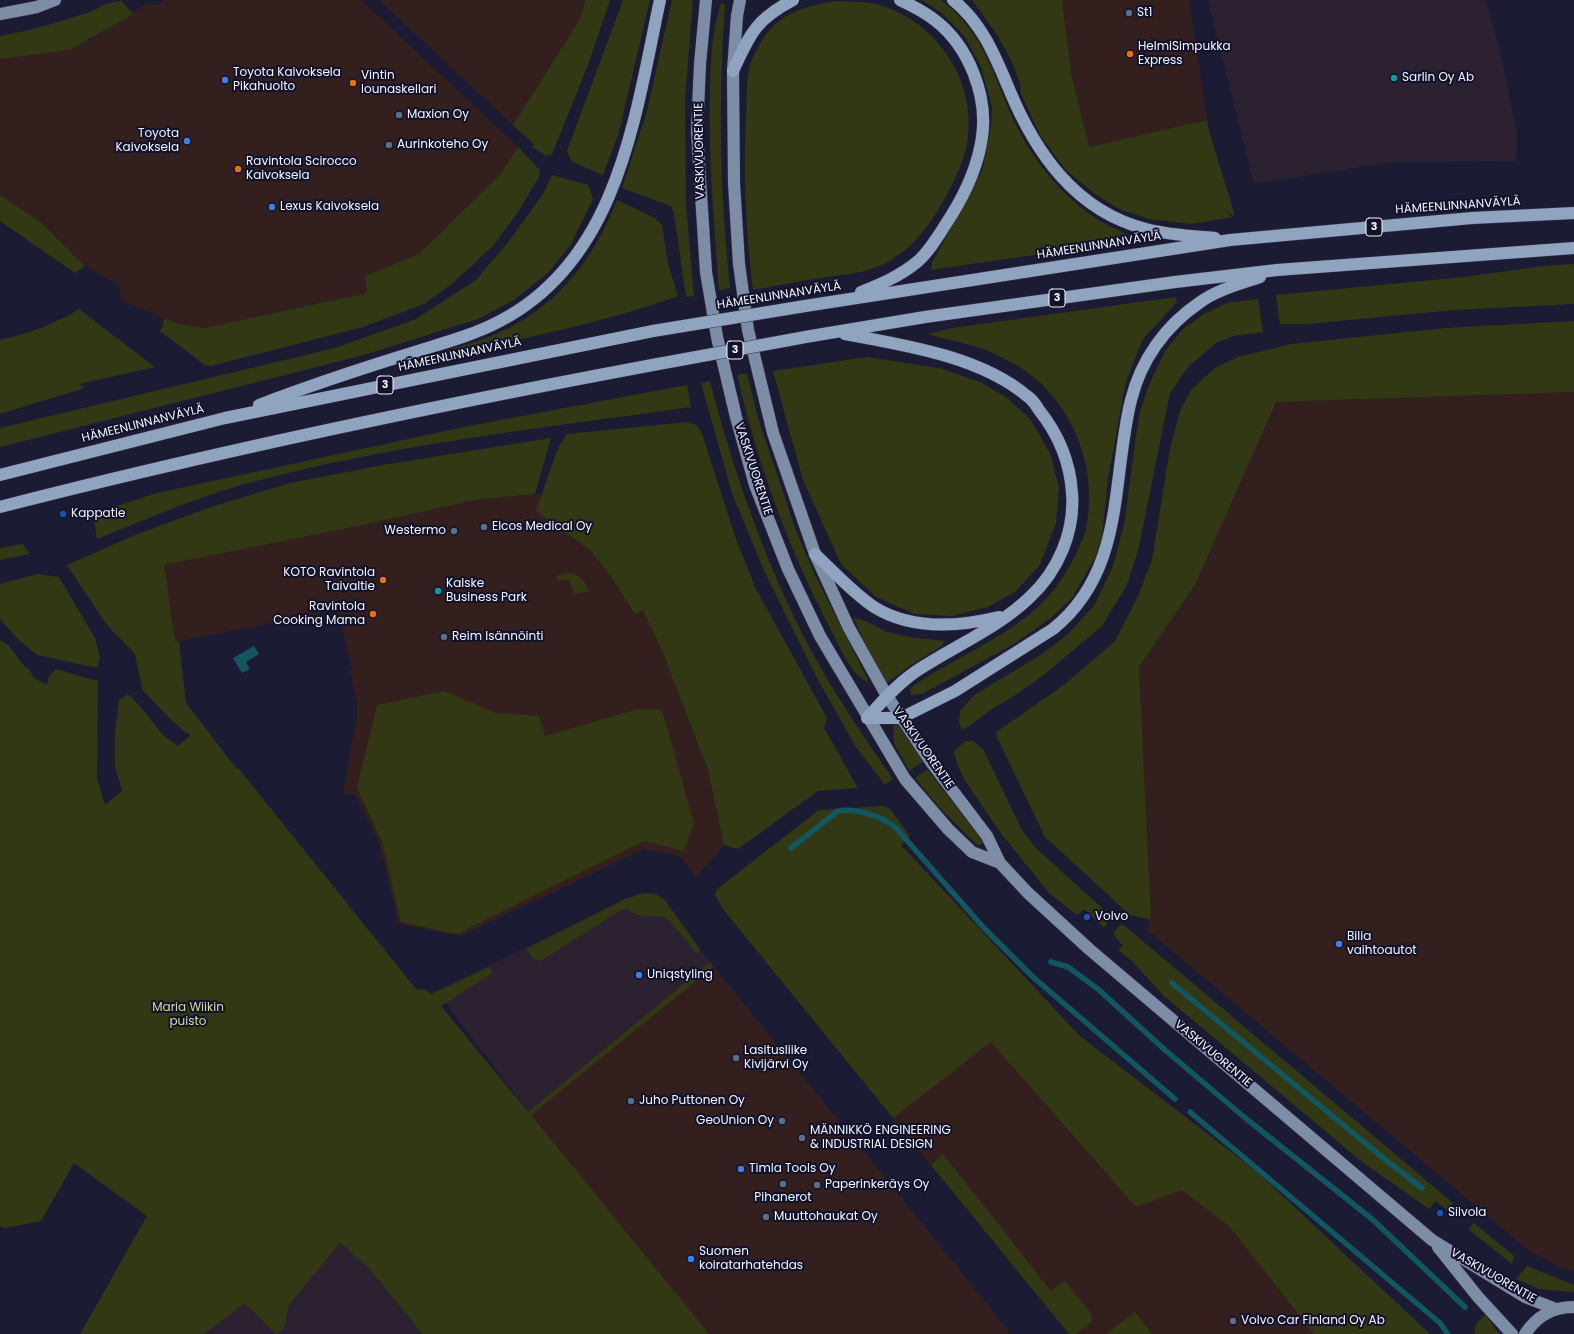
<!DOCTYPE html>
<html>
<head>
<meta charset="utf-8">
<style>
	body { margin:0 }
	canvas { display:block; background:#1b1b34 }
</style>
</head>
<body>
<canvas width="1574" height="1334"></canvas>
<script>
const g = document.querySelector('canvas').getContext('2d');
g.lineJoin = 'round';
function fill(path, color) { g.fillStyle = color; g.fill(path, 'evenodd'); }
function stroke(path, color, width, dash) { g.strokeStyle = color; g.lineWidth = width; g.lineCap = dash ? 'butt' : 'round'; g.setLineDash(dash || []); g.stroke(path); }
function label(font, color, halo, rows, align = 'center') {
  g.font = font + ' Poppins,sans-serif'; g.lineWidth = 4; g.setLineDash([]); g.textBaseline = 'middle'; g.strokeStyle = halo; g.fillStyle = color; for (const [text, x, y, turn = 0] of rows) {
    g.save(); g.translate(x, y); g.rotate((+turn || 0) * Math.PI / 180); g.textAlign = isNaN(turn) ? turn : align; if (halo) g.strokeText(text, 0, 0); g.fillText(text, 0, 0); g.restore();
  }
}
const commercial = new Path2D(`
	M 164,0 L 361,0 L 518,147 L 500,175 L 476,200 L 419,254 L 365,276 L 367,293 L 204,328 L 178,324 L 130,304 L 121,300 L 119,285 L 85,266 L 39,221 L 0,195 L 0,59 L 70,50 L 91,39 L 147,4 L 158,5 Z
	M 379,0 L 586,0 L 580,19 L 513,125 Z
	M 1062,0 L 1189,0 L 1207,120 L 1089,147 L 1071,73 Z
	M 1574,392 L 1574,1271 L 1560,1268 L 1527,1249 L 1146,929 L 1151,920 L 1139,667 L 1195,585 L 1276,402 Z
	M 550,493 L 619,523 L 661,648 L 708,770 L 724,845 L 696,877 L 681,857 L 644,849 L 460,936 L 399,924 L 379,843 L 355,794 L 343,794 L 357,717 L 357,703 L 350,670 L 352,669 L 338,610 L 175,642 L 163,565 L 368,524 L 475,500 Z
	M 815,838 L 1377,1334 L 1069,1334 L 723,909 Z
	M 710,962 L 925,1227 L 1011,1334 L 709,1334 L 704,1328 L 677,1309 L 528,1112 Z`);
const industrial = new Path2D(`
	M 1208,0 L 1486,0 L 1501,55 L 1517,134 L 1516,161 L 1392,162 L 1254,184 Z
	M 644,893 L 656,894 L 665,900 L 710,962 L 528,1112 L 437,991 L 625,899 Z
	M 368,1200 L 477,1334 L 204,1334 Z`);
const green = new Path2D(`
	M 586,0 L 610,0 L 588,65 L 552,154 L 546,156 L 532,147 L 534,144 L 513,125 L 580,19 Z
	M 623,0 L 650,0 L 619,132 L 603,175 L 571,161 L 567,151 Z
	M 672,0 L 693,0 L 685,99 L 686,204 L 694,296 L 686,297 L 674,213 L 671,206 L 622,188 L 647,111 Z
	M 922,0 L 941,0 C 993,39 995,93 1027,145 C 1045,175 1070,202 1100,221 C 1110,227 1122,231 1132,237 L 1132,239 L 1129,241 L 931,270 L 932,263 L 982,171 L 991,127 L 992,107 L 981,67 L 965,37 L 942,13 Z
	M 972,0 L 1062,0 L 1071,73 L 1089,147 L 1207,120 L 1209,131 L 1235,216 L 1223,209 L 1233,217 L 1191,224 L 1150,219 L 1121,210 L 1095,194 L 1065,169 L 1041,137 L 1021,94 L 1020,83 L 1012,62 L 998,36 Z
	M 122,1 L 133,14 L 70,50 L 0,59 L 0,36 C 28,31 57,23 84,14 C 100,9 103,2 122,1 Z
	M 837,1 C 851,2 867,1 880,5 C 936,22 975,78 968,137 C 965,168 935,221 913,243 C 907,249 898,255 891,260 C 873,272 848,274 827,277 C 802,281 777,285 753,290 C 746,233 743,174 746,116 C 747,101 746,83 749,68 C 751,59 758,48 762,40 C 779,13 807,5 837,1 Z
	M 721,3 L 725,4 C 718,99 720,193 730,288 L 719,290 C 714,222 708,155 710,87 C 711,58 712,30 721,3 Z
	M 518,147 L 539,169 L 540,175 L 518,212 L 494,245 L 453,283 L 424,304 L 363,327 L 211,366 L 205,365 L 160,331 L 163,326 L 164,318 L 179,324 L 204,328 L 367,293 L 365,276 L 419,254 L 500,175 Z
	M 552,175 L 588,185 L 593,199 L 571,244 L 549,272 L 514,300 L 478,319 L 364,355 L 0,447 L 0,428 L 335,348 L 416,319 L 476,280 L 510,240 L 543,194 Z
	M 0,195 L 39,221 L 85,266 L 75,273 L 0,221 Z
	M 617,200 L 655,218 L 662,225 L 668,264 L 678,296 C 600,324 518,340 437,356 L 437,353 C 457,347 479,342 498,333 C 557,308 595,257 617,200 Z
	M 1574,264 L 1574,304 L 1454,310 L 1307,324 L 1280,324 L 1276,295 L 1464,277 L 1543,266 Z
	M 1176,297 L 1177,302 L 1143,339 L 1126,381 L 1108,479 L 1102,537 L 1096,556 L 1072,598 L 1052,617 L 1014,644 L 935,687 L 922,694 L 911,695 L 910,689 L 913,686 C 957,656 1010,637 1047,598 C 1061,584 1084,544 1087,524 C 1098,466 1071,400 1021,368 C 1009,361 994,353 981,348 C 963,342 945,340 928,334 L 952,328 Z
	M 1258,299 L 1263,332 L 1233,336 L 1216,343 L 1188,367 L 1170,393 L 1138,551 L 1127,585 L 1102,626 L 1045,674 L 1014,696 L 989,711 L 969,726 L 962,730 L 959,722 L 960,711 L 974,695 L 1042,654 L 1068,634 L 1094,606 L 1113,566 L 1124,525 L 1139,415 L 1149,385 L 1165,351 L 1183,329 L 1204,314 L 1227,303 Z
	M 79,309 L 155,367 L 79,384 L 85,388 L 0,414 L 0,340 C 28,334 55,324 79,309 Z
	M 1574,321 L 1574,392 L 1276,402 L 1195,585 L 1139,667 L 1151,920 L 1130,915 L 1045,837 L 995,733 L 1065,684 L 1115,641 L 1138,596 L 1152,560 L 1170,449 L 1180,411 L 1191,390 L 1215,368 L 1238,357 L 1291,344 L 1445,328 Z
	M 867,357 L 939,368 L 980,382 L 1007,398 L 1030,419 L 1050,453 L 1059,488 L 1056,523 L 1040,565 L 1015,592 L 987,607 L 953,616 L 914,614 L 875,596 L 841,564 L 803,480 L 773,371 Z
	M 747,373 L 758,418 L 795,528 L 815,575 L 869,682 C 852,678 840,647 832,632 C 789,550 758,465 737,375 Z
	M 710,381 C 734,474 766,565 811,650 C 835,695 864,737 893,779 L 885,785 L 856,747 L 818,680 L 766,575 L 732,493 L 701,383 Z
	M 687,385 L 691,407 C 543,428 393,444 249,483 C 197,497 147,519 97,539 L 93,514 L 157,493 L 464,427 Z
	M 687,422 L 698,426 L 702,434 L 737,542 L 756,589 L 827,718 L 824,728 L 858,788 L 818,791 L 738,849 L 724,845 L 708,770 L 661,648 L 643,610 L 635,614 L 610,575 L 590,550 L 536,511 L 558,448 L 567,434 Z
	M 551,438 L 535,494 L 475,500 L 368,524 L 164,565 L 175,641 L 179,641 L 186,703 L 237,769 L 239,769 L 416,989 L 426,990 L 431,994 L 490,967 L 493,973 L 441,1006 L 528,1112 L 710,962 L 713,967 L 531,1115 L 709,1334 L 423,1334 L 368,1267 L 340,1243 L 289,1305 L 284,1329 L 276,1334 L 245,1303 L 204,1334 L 80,1334 L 147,1216 L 74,1163 L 41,1221 L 5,1228 L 0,1226 L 0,640 L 9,646 L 24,666 L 28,668 L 34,678 L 47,685 L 49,676 L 56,669 L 98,681 L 97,778 L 105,805 L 122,791 L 115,766 L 115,733 L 119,700 L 128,694 L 139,705 L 163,735 L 178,746 L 191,735 L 185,732 L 167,716 L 142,689 L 135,654 L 107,625 L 67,565 L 135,535 L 211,507 L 290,483 L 383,465 Z
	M 23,544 L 30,554 L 0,560 L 0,548 Z
	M 567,573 C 580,574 584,580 589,591 L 574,594 L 569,579 L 558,581 L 557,576 Z
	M 38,574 L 59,577 L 95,638 L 100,658 L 97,668 L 37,655 L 18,639 L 0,619 L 0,584 Z
	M 854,618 C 867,619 879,630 892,633 C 909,638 928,639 945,641 L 942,646 L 911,665 L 887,683 L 864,642 Z
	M 444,691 L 496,713 L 539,716 L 545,736 L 638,709 L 662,710 L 694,823 L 684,851 L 644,841 L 457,934 L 401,922 L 382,841 L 357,788 L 377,705 Z
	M 895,725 L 898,725 L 923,762 L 909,771 L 894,743 L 893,727 Z
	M 966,741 L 973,741 L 983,749 L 1022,830 L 1036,848 L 1111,916 L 1105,927 L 1102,926 L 1084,909 L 1077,915 L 1049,893 L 1000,832 L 964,779 L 957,763 L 954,751 Z
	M 927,769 L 981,839 L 983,843 L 980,845 L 976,844 L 938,806 L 915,778 Z
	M 884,806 L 890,809 L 910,836 L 901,845 L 1080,1036 L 1256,1171 L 1430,1334 L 1314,1334 L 1231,1228 L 1182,1190 L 1136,1207 L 991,1042 L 893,1118 L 723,909 L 715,895 L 716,890 L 819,810 Z
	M 644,893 L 656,894 L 665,900 L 700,950 L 696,953 L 671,922 L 664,917 L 636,915 L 626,908 L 616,913 L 541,961 L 533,959 L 526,949 L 625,899 Z
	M 1120,925 L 1125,926 L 1453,1203 L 1448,1211 L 1436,1201 L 1429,1209 L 1361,1161 L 1164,996 L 1132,961 L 1118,950 L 1123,945 L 1114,936 L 1114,932 Z
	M 943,1154 L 1051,1291 L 1065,1281 L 1092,1315 L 1091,1322 L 1077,1334 L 1069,1334 L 931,1165 Z
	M 1474,1223 L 1514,1256 L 1512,1264 L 1468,1229 Z
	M 1527,1266 L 1574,1285 L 1574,1292 L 1539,1289 L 1516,1279 Z
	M 1135,1312 L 1152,1334 L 1106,1334 Z
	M 1485,1314 L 1499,1334 L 1475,1334 L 1475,1326 Z`);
const water = new Path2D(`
	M 254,646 L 259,654 L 246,662 L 250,669 L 242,673 L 233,658 Z`);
const stream = new Path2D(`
	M 791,848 L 838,811 C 856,808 882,816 896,828 L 984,928 L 1033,977 L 1175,1099
	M 1051,962 L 1068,967 L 1098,989 L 1165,1050 L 1244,1117 L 1372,1219 L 1465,1307
	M 1172,983 L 1382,1157 L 1422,1188
	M 1190,1112 L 1440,1323 L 1448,1334`);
const major = new Path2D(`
	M 706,0 L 700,64 L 697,132 L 706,272 L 717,337 L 736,417 L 755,485 L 788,569 L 820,636 L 905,779 L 948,829 L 972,852 L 1000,863
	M 740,0 L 737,16 L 733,71 L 734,183 L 739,264 L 748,330 L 773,433 L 815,554 L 849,628 L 887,696 L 931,762 L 987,836 L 1000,863 L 1028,893 L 1089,949 L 1432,1240 L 1525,1297 L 1556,1309
	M 0,14 L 37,7 L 55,0
	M 1438,1247 L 1478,1297 L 1512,1334
	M 1525,1334 C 1537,1316 1552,1307 1574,1307`);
const highway = new Path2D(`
	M 953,0 C 982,23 995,56 1009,89 C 1035,152 1075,211 1146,229 C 1168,235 1192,236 1215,238
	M 733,71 C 750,34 755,20 793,0
	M 861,292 C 881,284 900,276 917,262 C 931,250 941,231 951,216 C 966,192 978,166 982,137 C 988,96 969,47 936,21 C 925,12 913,6 900,0
	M 805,306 L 1230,240 L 1472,218 L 1574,213
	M 845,334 C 903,345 980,356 1027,396 C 1032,399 1036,405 1039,410 C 1059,435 1070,461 1072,493 C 1075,532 1058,571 1030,597 C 997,629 952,647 915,672 C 896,685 882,702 867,718
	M 811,336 L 925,317 L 1175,282 L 1277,270 L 1574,248
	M 259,405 C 306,387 354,371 402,356 C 435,345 470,337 500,321 C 618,260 635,117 660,0
	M 0,475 L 225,418 L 653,331
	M 0,507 C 217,451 438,405 658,364
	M 815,554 C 834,572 852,592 874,607 C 911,630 958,627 999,617
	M 867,718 L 901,718 L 955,691 L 1053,629 C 1126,570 1111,481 1131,400 C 1141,360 1165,326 1199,303 C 1216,290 1240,284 1260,277`);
const highwayBridge = new Path2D(`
	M 653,331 L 805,306
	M 658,364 L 811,336`);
const markers = [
	[1129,13,4,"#5c6f8a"],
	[1130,54,4,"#e8710a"],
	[1394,78,4,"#0f9aa8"],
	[225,80,4,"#3f7fe0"],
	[353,83,4,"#e8710a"],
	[399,115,4,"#5c6f8a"],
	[187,141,4,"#3f7fe0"],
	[389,145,4,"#5c6f8a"],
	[238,169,4,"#e8710a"],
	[272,207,4,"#3f7fe0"],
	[63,514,4,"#1a4fb4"],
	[484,527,4,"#5c6f8a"],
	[454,531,4,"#5c6f8a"],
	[383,580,4,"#e8710a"],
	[438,591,4,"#0f9aa8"],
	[373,614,4,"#e8710a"],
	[444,637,4,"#5c6f8a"],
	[1087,917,4,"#1a4fb4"],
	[1339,944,4,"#3f7fe0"],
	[639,975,4,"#3f7fe0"],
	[736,1058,4,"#5c6f8a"],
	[631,1101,4,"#5c6f8a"],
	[782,1121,4,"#5c6f8a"],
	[802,1138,4,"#5c6f8a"],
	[741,1169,4,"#3f7fe0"],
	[783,1184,4,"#5c6f8a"],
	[817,1185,4,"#5c6f8a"],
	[1440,1213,4,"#1a4fb4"],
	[766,1217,4,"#5c6f8a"],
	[691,1259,4,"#3f7fe0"],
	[1233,1321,4,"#5c6f8a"]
];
const shields = [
	[1374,227,16],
	[1057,298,16],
	[735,350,16],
	[385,385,16]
];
const shieldNames = [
	["3",1374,227],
	["3",1057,298],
	["3",735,350],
	["3",385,385]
];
const poiNames = [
	["St1",1137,13],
	["HelmiSimpukka",1138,47],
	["Express",1138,61],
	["Toyota Kaivoksela",233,73],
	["Pikahuolto",233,87],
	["Vintin",361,76],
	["lounaskellari",361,90],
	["Sarlin Oy Ab",1402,78],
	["Maxion Oy",407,115],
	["Toyota",179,134,"right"],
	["Kaivoksela",179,148,"right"],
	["Aurinkoteho Oy",397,145],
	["Ravintola Scirocco",246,162],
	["Kaivoksela",246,176],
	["Lexus Kaivoksela",280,207],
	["Kappatie",71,514],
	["Elcos Medical Oy",492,527],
	["Westermo",446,531,"right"],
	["KOTO Ravintola",375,573,"right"],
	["Taivaltie",375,587,"right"],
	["Kalske",446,584],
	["Business Park",446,598],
	["Ravintola",365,607,"right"],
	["Cooking Mama",365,621,"right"],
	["Reim Isännöinti",452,637],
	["Volvo",1095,917],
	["Bilia",1347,937],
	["vaihtoautot",1347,951],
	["Uniqstyling",647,975],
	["Lasitusliike",744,1051],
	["Kivijärvi Oy",744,1065],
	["Juho Puttonen Oy",639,1101],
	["GeoUnion Oy",774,1121,"right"],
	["MÄNNIKKÖ ENGINEERING",810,1131],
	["& INDUSTRIAL DESIGN",810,1145],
	["Timla Tools Oy",749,1169],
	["Paperinkeräys Oy",825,1185],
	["Pihanerot",783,1198,"center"],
	["Silvola",1448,1213],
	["Muuttohaukat Oy",774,1217],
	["Suomen",699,1252],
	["koiratarhatehdas",699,1266],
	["Volvo Car Finland Oy Ab",1241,1321]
];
const streetNames = [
	["VASKIVUORENTIE",700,151,-91],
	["HÄMEENLINNANVÄYLÄ",1458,206,-4],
	["HÄMEENLINNANVÄYLÄ",1099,246,-9],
	["HÄMEENLINNANVÄYLÄ",779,296,-9],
	["HÄMEENLINNANVÄYLÄ",460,355,-12],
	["HÄMEENLINNANVÄYLÄ",143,424,-14],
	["VASKIVUORENTIE",753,469,72],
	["VASKIVUORENTIE",923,748,55],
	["VASKIVUORENTIE",1213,1054,40],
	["VASKIVUORENTIE",1493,1276,30]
];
const parkNames = [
	["Maria Wiikin",188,1008],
	["puisto",188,1022]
];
fill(commercial, '#33201e');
fill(industrial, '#2b2130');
fill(green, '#313813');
fill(water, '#12565f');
stroke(stream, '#12565f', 5.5);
stroke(major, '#35354c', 13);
stroke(highway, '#35354c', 13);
stroke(major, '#7d8da5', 12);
stroke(highway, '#90a3bf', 12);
stroke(highwayBridge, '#35354c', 13, []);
stroke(highwayBridge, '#90a3bf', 12);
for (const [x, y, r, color] of markers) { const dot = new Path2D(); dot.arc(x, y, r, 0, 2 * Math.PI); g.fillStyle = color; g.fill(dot); stroke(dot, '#12122a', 1.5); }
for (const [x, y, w] of shields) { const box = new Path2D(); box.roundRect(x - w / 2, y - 9, w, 18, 3); g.fillStyle = '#12122a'; g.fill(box); stroke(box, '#f3f4ff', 1); }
label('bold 11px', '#f3f4ff', null, shieldNames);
label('12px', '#f3f4ff', '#12122a', poiNames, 'left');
label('12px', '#f3f4ff', '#12122a', streetNames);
label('12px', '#d0df97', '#12122a', parkNames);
</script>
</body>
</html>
